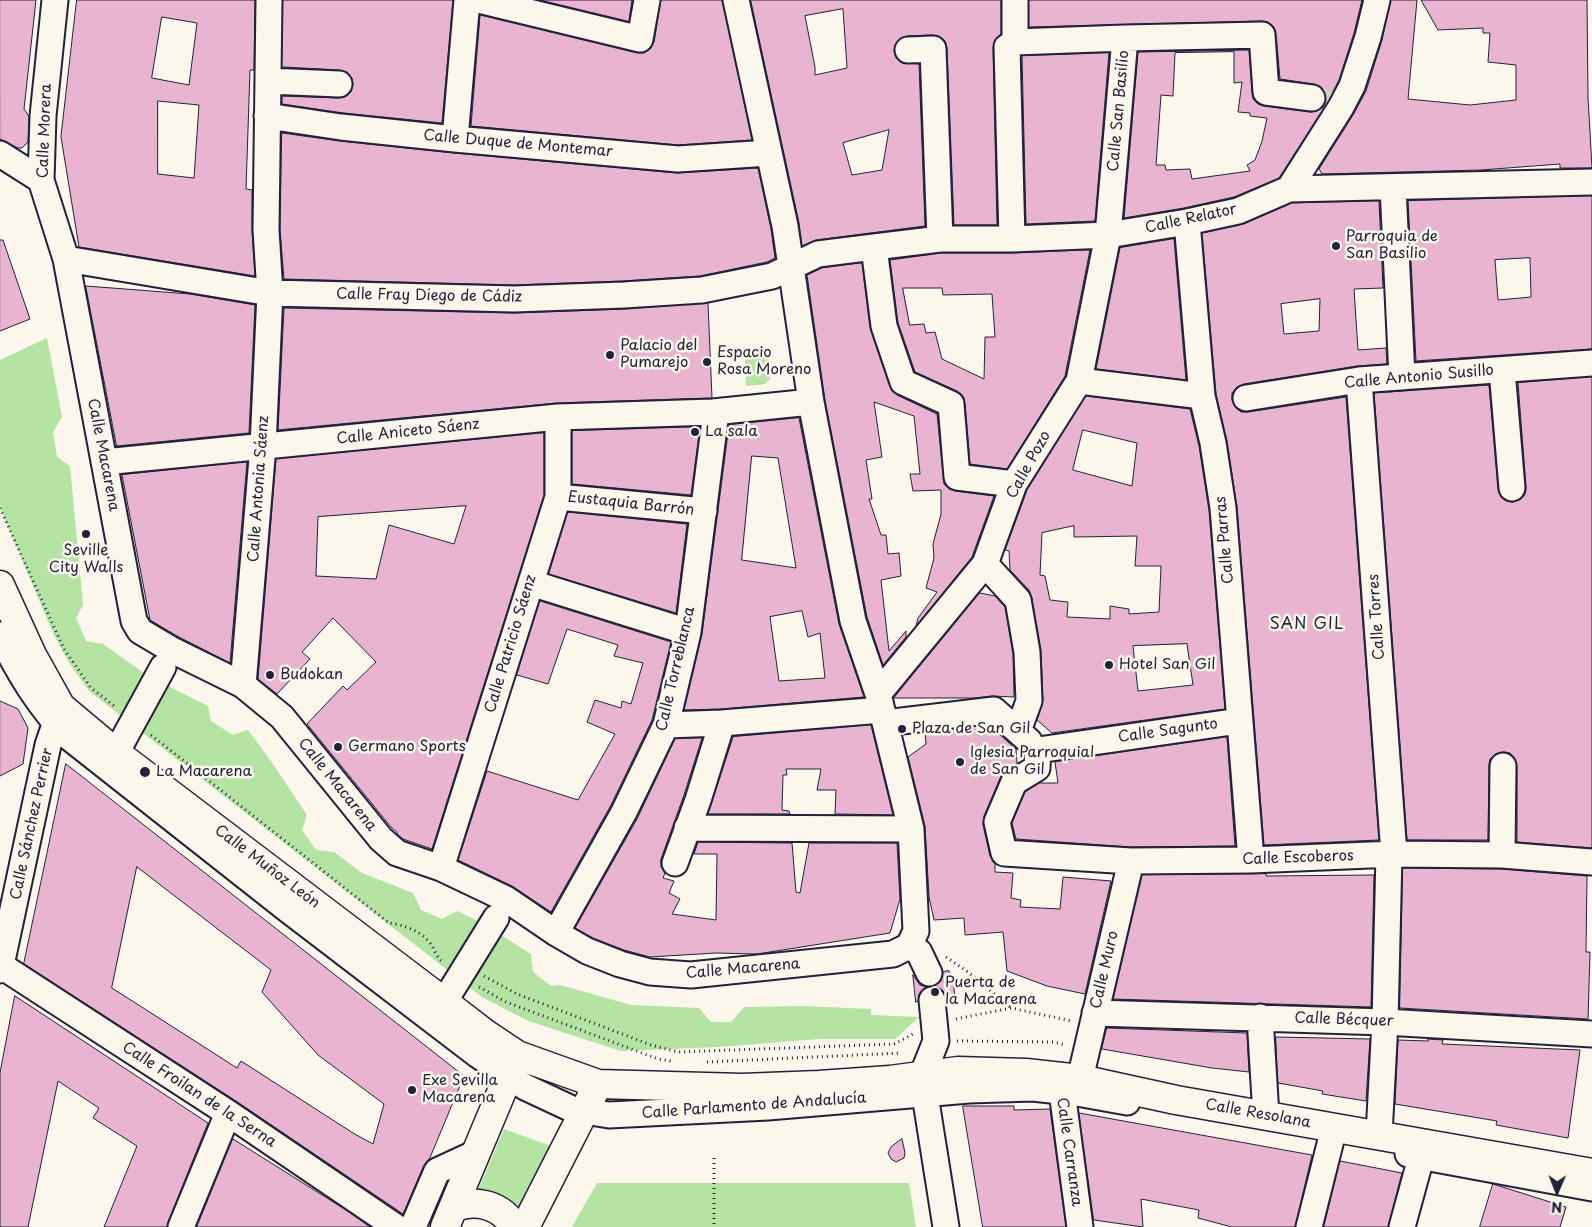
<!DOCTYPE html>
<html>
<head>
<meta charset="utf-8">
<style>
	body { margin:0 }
	#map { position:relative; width:1592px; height:1227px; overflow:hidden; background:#fbf7ec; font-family:"Playpen Sans",sans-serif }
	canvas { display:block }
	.north { position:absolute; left:1532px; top:1167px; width:50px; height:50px; -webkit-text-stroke:4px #fbf7ec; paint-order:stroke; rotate:181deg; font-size:14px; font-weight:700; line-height:20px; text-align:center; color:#22223b }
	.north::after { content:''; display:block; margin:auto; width:18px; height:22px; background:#22223b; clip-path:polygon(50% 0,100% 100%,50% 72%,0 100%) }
</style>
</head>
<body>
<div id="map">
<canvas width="1592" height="1227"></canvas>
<div class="north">N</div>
</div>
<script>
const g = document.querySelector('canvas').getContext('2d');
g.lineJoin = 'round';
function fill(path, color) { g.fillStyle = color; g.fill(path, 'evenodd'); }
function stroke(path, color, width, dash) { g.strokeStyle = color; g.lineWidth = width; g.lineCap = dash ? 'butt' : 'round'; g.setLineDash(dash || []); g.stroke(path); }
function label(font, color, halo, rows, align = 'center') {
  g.font = font + ' "Playpen Sans",sans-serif'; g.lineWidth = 5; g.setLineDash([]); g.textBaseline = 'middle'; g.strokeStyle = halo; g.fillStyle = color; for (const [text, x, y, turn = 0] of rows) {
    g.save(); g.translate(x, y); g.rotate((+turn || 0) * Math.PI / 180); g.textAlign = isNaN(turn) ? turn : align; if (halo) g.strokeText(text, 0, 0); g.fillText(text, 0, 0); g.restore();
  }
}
const green = new Path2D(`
	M 47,338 L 62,417 L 53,432 L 57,457 L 70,466 L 83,605 L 76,618 L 86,641 L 103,644 L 148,676 L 208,706 L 211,721 L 233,735 L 248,730 L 273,764 L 307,815 L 302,830 L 316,850 L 334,852 L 362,873 L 413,893 L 421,910 L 442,919 L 457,911 L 482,923 L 531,954 L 533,972 L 551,986 L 560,985 L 631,1005 L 699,1008 L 711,1022 L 731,1022 L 744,1007 L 802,1006 L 871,1009 L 871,1015 L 919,1017 L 895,1039 L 819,1039 L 719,1047 L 621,1051 L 528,1021 L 482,997 L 89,691 L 69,663 L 53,633 L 0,508 L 0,360 Z
	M 768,356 L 770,379 L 765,384 L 746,386 L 745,357 Z
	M 504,1129 L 551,1146 L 517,1212 L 477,1193 Z
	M 597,1183 L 909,1183 L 916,1227 L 572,1227 Z`);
const building = new Path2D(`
	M 0,0 L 36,0 L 24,109 L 29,116 L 28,142 L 22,148 L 18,148 L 0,139 Z
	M 77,0 L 255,0 L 254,70 L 250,70 L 246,189 L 252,190 L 252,231 L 255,276 L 79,247 L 61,137 ZM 162,17 L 197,23 L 189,85 L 152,78 ZM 158,101 L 199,105 L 194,178 L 158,174 Z
	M 283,0 L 453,0 L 442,123 L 343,113 L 282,104 L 282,96 L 338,98 L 345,97 L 351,92 L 353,84 L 352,78 L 347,72 L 340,70 L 282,67 Z
	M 540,0 L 632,0 L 629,21 Z
	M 661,0 L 722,0 L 752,140 L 678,145 L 471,126 L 480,15 L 637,53 L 644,53 L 650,49 L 654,42 Z
	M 751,0 L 1001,0 L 1001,34 L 995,40 L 993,47 L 997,225 L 954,225 L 947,48 L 945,41 L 939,36 L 932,35 L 907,36 L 901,38 L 896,43 L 894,51 L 896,58 L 902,63 L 919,64 L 925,226 L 816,240 L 802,246 L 799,223 ZM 843,9 L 847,68 L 815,75 L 815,67 L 805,16 ZM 889,130 L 882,170 L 852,175 L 843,143 Z
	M 1029,0 L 1362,0 L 1354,33 L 1339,80 L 1329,100 L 1279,178 L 1234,197 L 1184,208 L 1124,218 L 1138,52 L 1249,50 L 1252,93 L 1253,99 L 1258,104 L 1264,106 L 1310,112 L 1317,111 L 1324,106 L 1326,99 L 1325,92 L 1321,87 L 1314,84 L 1280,79 L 1276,34 L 1274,27 L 1268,22 L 1262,21 L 1029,27 ZM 1234,52 L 1234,83 L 1242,82 L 1238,112 L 1250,113 L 1250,116 L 1267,118 L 1262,141 L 1255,160 L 1247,165 L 1250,171 L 1192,179 L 1190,169 L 1166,170 L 1165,165 L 1156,165 L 1161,95 L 1173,96 L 1175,53 Z
	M 1391,0 L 1417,0 L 1408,99 L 1470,105 L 1516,100 L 1516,65 L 1488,62 L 1490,33 L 1483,33 L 1483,28 L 1438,30 L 1421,0 L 1587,0 L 1588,97 L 1592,168 L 1560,168 L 1560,164 L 1481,170 L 1322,174 L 1319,169 L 1353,115 L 1366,91 L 1382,40 Z
	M 1109,53 L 1095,221 L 1026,224 L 1022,56 Z
	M 282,133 L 340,141 L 454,153 L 677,173 L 758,168 L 771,229 L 775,258 L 767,262 L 700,276 L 623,281 L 514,285 L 284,279 L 280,230 Z
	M 1592,196 L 1592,349 L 1416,361 L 1408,201 ZM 1530,258 L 1531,297 L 1498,300 L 1495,260 Z
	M 1379,201 L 1383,288 L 1354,289 L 1358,350 L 1386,348 L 1387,364 L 1357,366 L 1244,384 L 1237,387 L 1232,393 L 1232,400 L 1235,407 L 1241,412 L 1248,412 L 1346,397 L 1379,840 L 1264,845 L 1237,507 L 1227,441 L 1216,394 L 1202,233 L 1244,224 L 1292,203 ZM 1320,299 L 1319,331 L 1284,334 L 1281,304 Z
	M 1174,239 L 1186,380 L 1096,369 L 1120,248 Z
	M 0,240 L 3,240 L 30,319 L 0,331 Z
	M 1090,250 L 1065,376 L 1007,469 L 970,464 L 965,403 L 963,396 L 957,391 L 915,372 L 898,323 L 890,260 L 941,253 L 1012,253 ZM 903,288 L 942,288 L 943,295 L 992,294 L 995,337 L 985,337 L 984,379 L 942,359 L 935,332 L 926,333 L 924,324 L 910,325 Z
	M 862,263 L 870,328 L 890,387 L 897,395 L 937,414 L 944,484 L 949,489 L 955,491 L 994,496 L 972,557 L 916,626 L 918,618 L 937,592 L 926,588 L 934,558 L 933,544 L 941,514 L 941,490 L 913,491 L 910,474 L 920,474 L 914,416 L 874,402 L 882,457 L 866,460 L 872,499 L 869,499 L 881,535 L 886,535 L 888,554 L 899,553 L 901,576 L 881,580 L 889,651 L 906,631 L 906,637 L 883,665 L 867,617 L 825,400 L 807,275 L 822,268 Z
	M 86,286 L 190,294 L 255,305 L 249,433 L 117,446 Z
	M 708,303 L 712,398 L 557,403 L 278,430 L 284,308 L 514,313 L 625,309 Z
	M 1592,377 L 1592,848 L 1517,842 L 1517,766 L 1515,759 L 1510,753 L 1504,752 L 1496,754 L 1490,759 L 1489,765 L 1488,840 L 1407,840 L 1374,393 L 1489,385 L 1498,489 L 1501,497 L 1506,501 L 1513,502 L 1521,499 L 1525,494 L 1526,487 L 1518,383 Z
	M 1086,396 L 1190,409 L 1199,446 L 1209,510 L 1225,709 L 1052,733 L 1037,720 L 1043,700 L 1041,651 L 1032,598 L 1029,590 L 1010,570 L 1009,551 L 1005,550 L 1027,490 ZM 1083,430 L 1137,443 L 1132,486 L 1073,470 ZM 1074,526 L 1074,537 L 1137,536 L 1135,566 L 1161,566 L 1159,612 L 1129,614 L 1129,609 L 1110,606 L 1110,619 L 1067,617 L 1068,602 L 1050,600 L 1045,576 L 1040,575 L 1042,533 ZM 1187,644 L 1193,685 L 1138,691 L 1133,646 Z
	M 799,418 L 839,624 L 864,697 L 721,709 L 684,710 L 702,634 L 729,425 ZM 752,456 L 778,458 L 796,568 L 742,560 ZM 802,611 L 808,637 L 820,633 L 825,678 L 779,681 L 770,617 Z
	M 700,427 L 691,495 L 572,484 L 572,431 Z
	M 544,433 L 544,495 L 432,849 L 403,839 L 397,834 L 397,832 L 391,827 L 307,724 L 343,686 L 347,690 L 376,662 L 333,618 L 302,652 L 310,659 L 277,694 L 258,679 L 276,459 ZM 466,506 L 454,544 L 389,525 L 376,579 L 316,576 L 318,517 Z
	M 247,462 L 230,663 L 177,636 L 150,620 L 122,475 Z
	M 568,512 L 687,524 L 676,613 L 549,574 Z
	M 980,593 L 995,596 L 1005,607 L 1013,654 L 1014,697 L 992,696 L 975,698 L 894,698 Z
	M 540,601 L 671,642 L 652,720 L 611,805 L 551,912 L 512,886 L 458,860 L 487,771 L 578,800 L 615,734 L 587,722 L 595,700 L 621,708 L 622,701 L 631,704 L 643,663 L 614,656 L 618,645 L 567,629 L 548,684 L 517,675 Z
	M 0,701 L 18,709 L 28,728 L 23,764 L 0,776 Z
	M 871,725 L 893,815 L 835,814 L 836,790 L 817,790 L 821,769 L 786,769 L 787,775 L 783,775 L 782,810 L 789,811 L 790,814 L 708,814 L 733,737 Z
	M 986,725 L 991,727 L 1016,749 L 1017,763 L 1007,770 L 1001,776 L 984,816 L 983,825 L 990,856 L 995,864 L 995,872 L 1013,873 L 1011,898 L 1021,900 L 1020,907 L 1060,909 L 1063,877 L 1111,881 L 1085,994 L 1047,986 L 1007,971 L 1003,932 L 965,935 L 964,918 L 934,920 L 929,897 L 925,826 L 908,757 L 926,744 L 925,733 Z
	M 1227,737 L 1235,846 L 1131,847 L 1016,839 L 1012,823 L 1025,792 L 1039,783 L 1058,783 L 1055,762 Z
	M 702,738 L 684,795 L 661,859 L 661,866 L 665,873 L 663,878 L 674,881 L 669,893 L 680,899 L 672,914 L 716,920 L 717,854 L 694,854 L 698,842 L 792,843 L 796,892 L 800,893 L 809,843 L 897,843 L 900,899 L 890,933 L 757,954 L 716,953 L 650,957 L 624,950 L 593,938 L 575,928 L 637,819 L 675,739 Z
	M 66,764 L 464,1076 L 429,1160 L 424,1165 L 403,1214 L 236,1101 L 24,964 ZM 137,867 L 271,970 L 262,992 L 318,1055 L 384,1104 L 373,1144 L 353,1133 L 241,1061 L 237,1068 L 112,988 Z
	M 1403,868 L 1501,869 L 1587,876 L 1586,952 L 1590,952 L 1588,1019 L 1400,1008 Z
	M 1266,874 L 1266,876 L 1374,875 L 1371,1007 L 1113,999 L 1142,875 Z
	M 949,971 L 950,977 L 953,977 L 955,998 L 946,998 L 943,991 L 934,986 L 941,981 L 943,972 Z
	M 913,975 L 920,985 L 927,987 L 919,994 L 918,1001 L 916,1002 Z
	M 15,996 L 208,1123 L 168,1222 L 167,1227 L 104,1227 L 137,1146 L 93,1118 L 99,1108 L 58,1081 L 28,1227 L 0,1227 L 0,1073 Z
	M 1107,1028 L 1247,1033 L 1249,1072 L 1212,1068 L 1102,1049 Z
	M 1276,1037 L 1370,1039 L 1366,1101 L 1322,1094 L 1323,1091 L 1278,1083 Z
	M 1428,1039 L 1443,1040 L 1442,1044 L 1580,1050 L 1568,1138 L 1496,1125 L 1497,1121 L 1395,1104 L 1398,1040 L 1428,1041 Z
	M 963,1106 L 1014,1106 L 1014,1110 L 1050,1109 L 1066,1227 L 983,1227 Z
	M 1079,1113 L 1312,1155 L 1295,1227 L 1232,1227 L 1198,1218 L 1199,1210 L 1141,1199 L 1143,1227 L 1094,1220 Z
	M 233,1139 L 346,1210 L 370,1227 L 197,1227 Z
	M 902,1139 L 905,1153 L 904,1158 L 896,1162 L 891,1159 L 888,1153 L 891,1147 Z
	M 1340,1161 L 1402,1173 L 1388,1227 L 1324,1227 Z
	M 1493,1184 L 1566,1207 L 1560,1227 L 1480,1227 Z`);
const minorTunnel = new Path2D(`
	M 1312,98 L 1341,107`);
const path = new Path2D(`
	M 0,508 L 64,649 L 91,688 L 117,708
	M 151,735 L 389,923 C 403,925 420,930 430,943 C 435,949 436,958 443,962
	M 946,957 L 968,972 L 1010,1007
	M 484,976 L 517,994 L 651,1045 L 678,1052 L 894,1044 L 913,1034
	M 479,987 L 506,1002 L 658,1059 L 671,1061
	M 956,1019 L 1011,1008 L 1072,1021
	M 957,1041 L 1054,1042 L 1065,1045
	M 707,1062 L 901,1053
	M 714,1158 L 714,1227`);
const minor = new Path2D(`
	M 55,0 L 43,116 L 41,180 L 66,259 L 134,621 L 140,631 L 172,650 L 243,685 L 282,717 L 381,839 L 397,853 L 441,868 L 506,899 L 556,933 L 587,951 L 620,964 L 650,972 L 691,975 L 893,954 L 909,946 L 916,931 L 911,829 L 878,694 L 853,621 L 811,402 L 785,226 L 736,0
	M 479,0 L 640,39 L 647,0
	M 1015,0 L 1015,42
	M 1125,38 L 1262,35 L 1266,92 L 1312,98
	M 908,50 L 933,49 L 940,239
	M 268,81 L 339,84
	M 267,116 L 341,127 L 455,139 L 678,159 L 769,153
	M 455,139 L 467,0
	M 0,154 L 41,180
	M 1393,187 L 1402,377
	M 1289,189 L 1341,107 L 1352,86 L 1368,37 L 1377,0
	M 1187,222 L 1202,396 L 1213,443 L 1223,508 L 1251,860
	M 1012,239 L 1007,47 L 1015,42
	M 874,247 L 884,326 L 903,382 L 951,404 L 957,477 L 1014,484
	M 66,259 L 270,293 L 514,299 L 624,295 L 702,290 L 772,276 L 818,254 L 874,247 L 940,239 L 1012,239 L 1108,235 L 1187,222 L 1238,211 L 1289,189 L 1592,182
	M 1502,370 L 1512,488
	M 1359,380 L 1394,854
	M 1079,381 L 1202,396
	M 1246,398 L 1359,380 L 1592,363
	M 104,462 L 558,417 L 713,412 L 811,402
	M 558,497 L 704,511
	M 985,564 L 1018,600 L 1027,652 L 1029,701 L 1018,731
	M 531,583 L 688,632
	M 0,635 C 19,673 40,708 70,738 L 287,909 L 478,1055 L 525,1087 L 572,1109 L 609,1115 L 768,1107 L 969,1090 L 1033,1088 L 1077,1093 L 1127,1102
	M 243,685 L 263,446 L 270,293 L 266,230 L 269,0
	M 878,694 L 985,564 L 1014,484 L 1079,381 L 1108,235 L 1125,38 L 1015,42
	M 885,723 L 994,710 L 1029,741
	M 666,725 L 722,723 L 882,710
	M 1038,750 L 1037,768 L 1014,782 L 997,822 L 1004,853 L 1131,861 L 1251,860 L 1394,854 L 1502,855 L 1592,862
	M 1038,750 L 1239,721
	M 116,753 L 163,667
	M 687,828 L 911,829
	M 1502,855 L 1503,766
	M 675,863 L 698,800 L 722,723
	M 441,868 L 558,497 L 558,417
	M 556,933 L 624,812 L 666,725 L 688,632 L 716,412
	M 909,946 L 919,952 L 929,973
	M 0,965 L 228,1113 L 396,1227
	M 0,970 L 48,745 L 60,710
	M 932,1000 L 936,1041 L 922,1076 L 946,1227
	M 444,1002 L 496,918
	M 1095,1013 L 1385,1022 L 1592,1034
	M 1260,1017 L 1266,1116
	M 1060,1076 L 1080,1227
	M 1080,1079 L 1131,861
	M 1379,1135 L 1385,1022 L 1389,854
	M 1408,1154 L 1592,1188
	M 181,1227 L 228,1113
	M 413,1227 L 437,1171 L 476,1153
	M 1309,1227 L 1334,1128
	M 1402,1227 L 1425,1143`);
const major = new Path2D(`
	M 0,585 L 32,655 L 61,707 L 116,753 L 444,1002 L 487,1035 L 517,1055 L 598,1084 L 742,1088 L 819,1085 L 890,1080 L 958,1071 L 1026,1073 L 1080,1079 L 1176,1100 L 1592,1173
	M 453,1208 C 475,1198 502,1205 514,1227
	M 445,1227 L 517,1055
	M 525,1227 L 598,1084`);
const markers = [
	[1336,246,5,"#22223b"],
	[610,355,5,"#22223b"],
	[707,362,5,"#22223b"],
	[695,432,5,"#22223b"],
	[86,534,5,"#22223b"],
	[1109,665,5,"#22223b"],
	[270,675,5,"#22223b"],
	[902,729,5,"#22223b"],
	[338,747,5,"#22223b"],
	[960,762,5,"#22223b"],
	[145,772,6,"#22223b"],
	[935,992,5,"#22223b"],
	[412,1090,5,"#22223b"]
];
const streetNames = [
	["Calle San Basilio",1119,111,-85],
	["Calle Morera",45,131,-88],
	["Calle Duque de Montemar",518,144,5],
	["Calle Relator",1191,219,-12],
	["Calle Fray Diego de Cádiz",429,296,1],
	["Calle Antonio Susillo",1419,377,-5],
	["Calle Aniceto Sáenz",408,432,-6],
	["Calle Macarena",103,455,79],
	["Calle Pozo",1029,465,-61],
	["Calle Antonia Sáenz",259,489,-86],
	["Eustaquia Barrón",631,504,6],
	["Calle Parras",1225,540,-95],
	["Calle Torres",1377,617,-94],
	["Calle Patricio Sáenz",511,644,-73],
	["Calle Torreblanca",676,669,-77],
	["Calle Sagunto",1168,731,-8],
	["Calle Macarena",337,785,51],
	["Calle Sánchez Perrier",32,824,-78],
	["Calle Escoberos",1298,858,-2],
	["Calle Muñoz León",267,867,37],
	["Calle Macarena",743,969,-5],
	["Calle Muro",1105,970,-77],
	["Calle Bécquer",1344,1020,2],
	["Calle Froilan de la Serna",199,1095,33],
	["Calle Parlamento de Andalucía",754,1106,-4],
	["Calle Resolana",1258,1114,10],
	["Calle Carranza",1069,1152,82]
];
const poiNames = [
	["Parroquia de",1346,237],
	["San Basilio",1346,254],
	["Palacio del",620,346],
	["Pumarejo",620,363],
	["Espacio",717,353],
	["Rosa Moreno",717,370],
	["La sala",705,432],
	["Seville",86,551,"center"],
	["City Walls",86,568,"center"],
	["Hotel San Gil",1119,665],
	["Budokan",280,675],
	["Plaza de San Gil",912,729],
	["Germano Sports",348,747],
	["Iglesia Parroquial",970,753],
	["de San Gil",970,770],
	["La Macarena",156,772],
	["Puerta de",945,983],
	["la Macarena",945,1000],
	["Exe Sevilla",422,1081],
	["Macarena",422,1098]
];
const neighbourhoodNames = [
	["SAN GIL",1307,625]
];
fill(green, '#b4e3a3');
fill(building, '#e8b4d0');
stroke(building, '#22223b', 1);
stroke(minorTunnel, '#d0ccc9', 25, [25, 12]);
stroke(minor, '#22223b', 29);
stroke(major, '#22223b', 31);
stroke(path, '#22223b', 3, [1, 4]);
stroke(minor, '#fbf7ec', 25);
stroke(major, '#fbf7ec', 28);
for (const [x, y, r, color] of markers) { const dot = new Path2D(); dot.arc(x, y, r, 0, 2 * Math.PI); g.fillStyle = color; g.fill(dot); stroke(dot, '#fbf7ec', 2); }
label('15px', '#22223b', '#fbf7ec', streetNames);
label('15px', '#22223b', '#fbf7ec', poiNames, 'left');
g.letterSpacing = '1px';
label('16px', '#22223b', '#fbf7ec', neighbourhoodNames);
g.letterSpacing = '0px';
</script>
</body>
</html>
